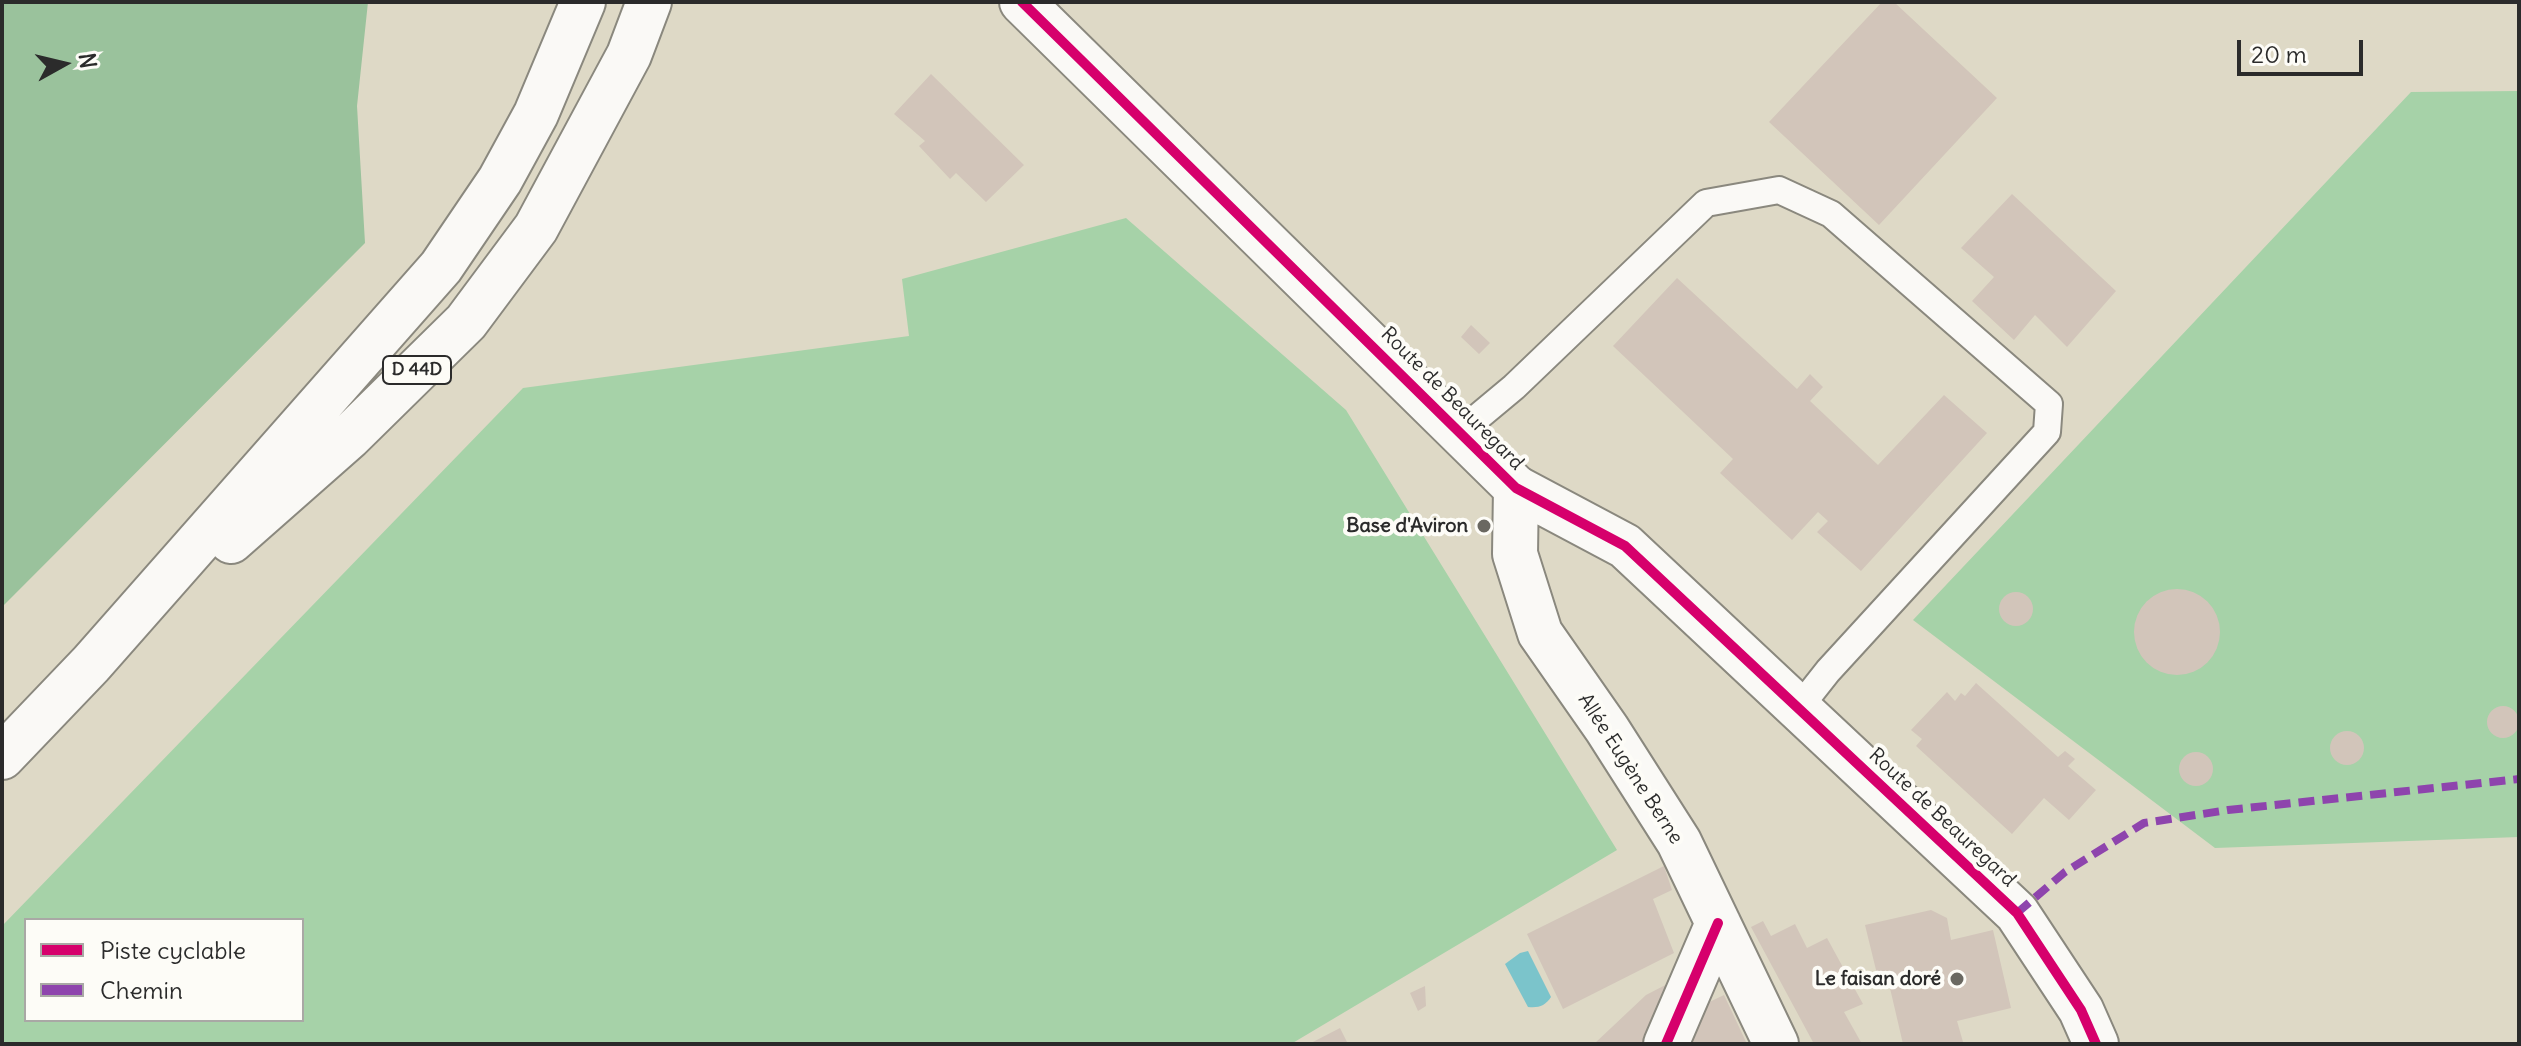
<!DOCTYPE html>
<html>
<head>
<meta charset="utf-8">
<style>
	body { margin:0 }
	#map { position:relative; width:2521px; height:1046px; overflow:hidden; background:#ded9c6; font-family:Delius,sans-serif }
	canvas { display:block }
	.frame { position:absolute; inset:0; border:4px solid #2b2b2b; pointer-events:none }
	.legend { position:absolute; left:24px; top:918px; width:280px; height:104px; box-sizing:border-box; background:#fdfcf7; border:2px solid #a9a8a5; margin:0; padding:10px 14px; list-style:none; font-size:24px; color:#2b2b2b }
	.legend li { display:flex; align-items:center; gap:16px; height:40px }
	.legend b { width:40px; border:2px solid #a9a8a5 }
	.north { position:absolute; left:24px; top:24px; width:80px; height:80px; -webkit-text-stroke:6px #fdfcf7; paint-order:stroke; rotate:82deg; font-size:22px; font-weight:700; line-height:32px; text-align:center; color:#2b2b2b }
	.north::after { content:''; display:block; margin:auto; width:28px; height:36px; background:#2b2b2b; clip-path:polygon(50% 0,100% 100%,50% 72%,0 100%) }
	.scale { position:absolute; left:2237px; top:40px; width:126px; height:36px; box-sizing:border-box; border:4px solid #2b2b2b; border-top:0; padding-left:10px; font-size:24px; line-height:28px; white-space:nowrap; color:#2b2b2b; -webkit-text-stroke:6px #fdfcf7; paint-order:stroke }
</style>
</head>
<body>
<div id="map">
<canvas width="2521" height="1046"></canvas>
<div class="frame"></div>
<ul class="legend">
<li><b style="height:10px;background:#d6006c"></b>Piste cyclable</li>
<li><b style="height:10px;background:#8e44ad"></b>Chemin</li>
</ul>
<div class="north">N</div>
<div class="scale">20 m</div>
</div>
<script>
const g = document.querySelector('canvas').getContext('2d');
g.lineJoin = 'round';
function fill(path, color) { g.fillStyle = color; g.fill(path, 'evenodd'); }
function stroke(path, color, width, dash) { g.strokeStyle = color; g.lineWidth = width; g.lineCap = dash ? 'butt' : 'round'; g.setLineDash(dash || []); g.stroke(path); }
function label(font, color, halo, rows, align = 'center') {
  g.font = font + ' Delius,sans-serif'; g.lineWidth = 8; g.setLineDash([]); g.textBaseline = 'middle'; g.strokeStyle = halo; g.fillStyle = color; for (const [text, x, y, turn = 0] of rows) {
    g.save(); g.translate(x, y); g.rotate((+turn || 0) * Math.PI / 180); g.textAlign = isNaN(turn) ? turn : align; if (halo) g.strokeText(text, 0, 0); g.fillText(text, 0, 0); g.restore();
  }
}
const green = new Path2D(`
	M 2519,91 L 2519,837 L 2215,848 L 1913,620 L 2411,92 Z
	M 1126,218 L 1346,410 L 1617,850 L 1291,1044 L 2,1044 L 2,926 L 523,388 L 909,336 L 902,279 ZM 26,920 L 302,920 L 302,1020 L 26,1020 Z`);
const forest = new Path2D(`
	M 2,2 L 368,2 L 357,106 L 365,243 L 2,607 Z`);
const water = new Path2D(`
	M 1528,951 L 1551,997 C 1545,1006 1539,1008 1528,1007 L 1505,964 L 1520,953 Z`);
const building = new Path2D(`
	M 1882,2 L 1894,2 L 1997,98 L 1879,225 L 1769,122 Z
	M 931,74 L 1024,165 L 986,202 L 956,173 L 950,179 L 919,146 L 925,141 L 894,114 Z
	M 2012,194 L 2116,291 L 2067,347 L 2035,315 L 2014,340 L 1972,301 L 1994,277 L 1961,248 Z
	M 1677,278 L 1797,389 L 1810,374 L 1823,387 L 1810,401 L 1878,465 L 1944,395 L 1987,433 L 1861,571 L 1817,532 L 1828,521 L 1818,512 L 1792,540 L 1720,473 L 1733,459 L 1613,346 Z
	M 1471,325 L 1490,343 L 1479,354 L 1461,337 Z
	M2134 632a43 43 0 1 1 86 0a43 43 0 1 1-86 0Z
	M1999 609a17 17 0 1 1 34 0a17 17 0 1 1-34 0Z
	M 1976,683 L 2058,757 L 2065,751 L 2075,759 L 2068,766 L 2096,790 L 2069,820 L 2044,798 L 2012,834 L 1916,746 L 1922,739 L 1911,730 L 1947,692 L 1955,701 L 1961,693 L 1965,696 Z
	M2487 722a16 16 0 1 1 32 0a16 16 0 1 1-32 0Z
	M2330 748a17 17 0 1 1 34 0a17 17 0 1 1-34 0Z
	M2179 769a17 17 0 1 1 34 0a17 17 0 1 1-34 0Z
	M 1664,866 L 1672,890 L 1653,899 L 1674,953 L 1563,1009 L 1527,934 Z
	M 1931,910 L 1947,918 L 1951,940 L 1993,930 L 2011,1008 L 1957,1021 L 1963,1042 L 1903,1044 L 1886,971 L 1877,974 L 1865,925 Z
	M 1763,921 L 1771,936 L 1795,924 L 1807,948 L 1827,938 L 1863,1004 L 1844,1012 L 1862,1044 L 1814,1044 L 1751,927 Z
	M 1679,978 L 1652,1044 L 1594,1044 L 1646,995 Z
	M 1425,986 L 1426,1006 L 1418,1011 L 1410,993 Z
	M 1724,995 L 1747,1044 L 1684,1044 L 1699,1007 Z
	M 1340,1028 L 1348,1044 L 1309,1044 Z`);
const service = new Path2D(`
	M 1460,432 L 1514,387 L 1706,203 L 1779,190 L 1831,214 L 2049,404 L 2047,432 L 1828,671 L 1798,709`);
const minor = new Path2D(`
	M 1666,1044 L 1718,923
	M 1776,1044 L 1679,842 L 1607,729 L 1540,633 L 1515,554 L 1516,488 L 1625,546 L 2017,913 L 2081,1010 L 2096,1044`);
const tertiary = new Path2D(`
	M 1022,2 L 1516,488`);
const primary = new Path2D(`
	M 231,541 L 349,437 L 466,322 L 536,228 L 629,55 L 649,2
	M 2,757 L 91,664 L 441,267 L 500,180 L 536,114 L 583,2`);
const quiet = new Path2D(`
	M 2017,913 L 2065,872 L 2144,823 L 2228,810 L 2519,779`);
const cycleway = new Path2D(`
	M 1022,2 L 1516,488 L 1625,546 L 2017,913 L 2081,1010 L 2096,1044
	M 1666,1044 L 1718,923`);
const markers = [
	[1484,526,8,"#6a6861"],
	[1957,979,8,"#6a6861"]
];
const shields = [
	[417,370,68]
];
const shieldNames = [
	["D 44D",417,370]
];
const streetNames = [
	["Route de Beauregard",1452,399,45],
	["Allée Eugène Berne",1630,769,57],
	["Route de Beauregard",1942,818,43]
];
const poiNames = [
	["Base d'Aviron",1468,526],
	["Le faisan doré",1941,979]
];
fill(green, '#a6d2a8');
fill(forest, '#9ac29c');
fill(water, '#7bc4cb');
fill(building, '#d2c5ba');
stroke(service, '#8a887e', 30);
stroke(minor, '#8a887e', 48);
stroke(tertiary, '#8a887e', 48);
stroke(primary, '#8a887e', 48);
stroke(service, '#faf9f6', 26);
stroke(minor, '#faf9f6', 44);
stroke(tertiary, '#faf9f6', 44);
stroke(primary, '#faf9f6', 44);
stroke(quiet, '#8e44ad', 8, [16, 8]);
stroke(cycleway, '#d6006c', 10);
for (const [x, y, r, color] of markers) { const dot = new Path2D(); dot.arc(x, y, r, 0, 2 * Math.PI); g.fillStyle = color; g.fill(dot); stroke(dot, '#fdfcf7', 3); }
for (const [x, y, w] of shields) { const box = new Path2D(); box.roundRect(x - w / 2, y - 14, w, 28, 6); g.fillStyle = '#fdfcf7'; g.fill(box); stroke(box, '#2b2b2b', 2); }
label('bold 18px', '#2b2b2b', null, shieldNames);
label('20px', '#2b2b2b', '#fdfcf7', streetNames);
label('bold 20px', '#2b2b2b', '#fdfcf7', poiNames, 'right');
</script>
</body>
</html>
